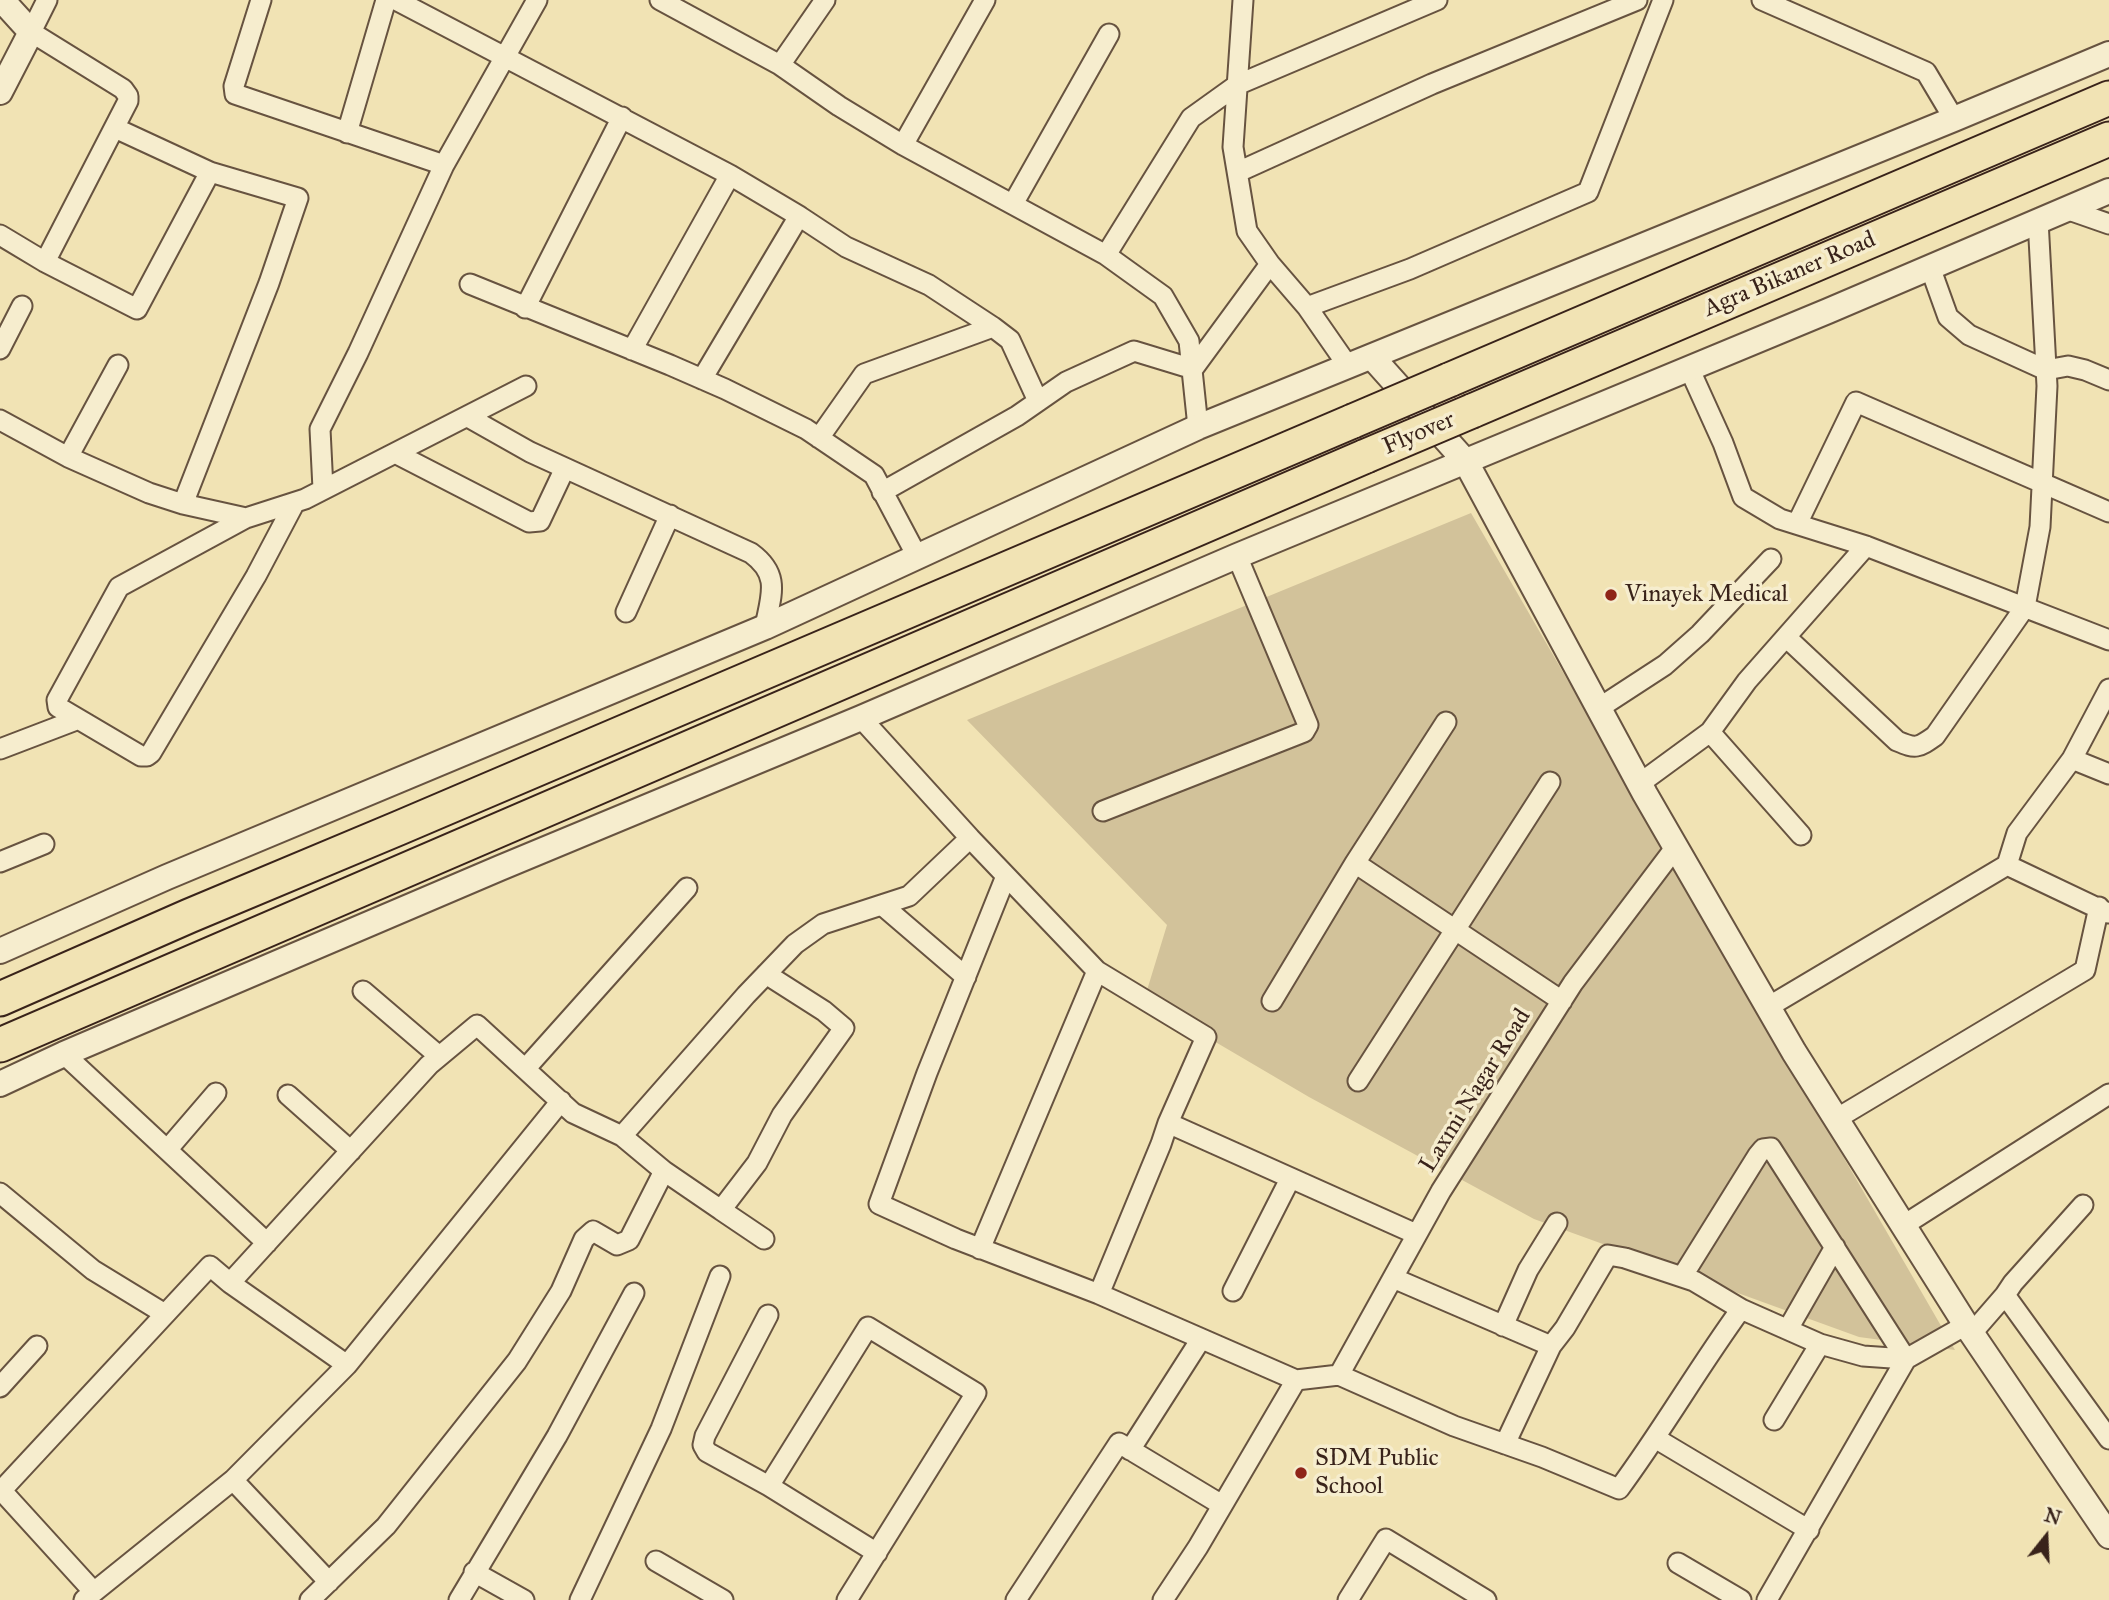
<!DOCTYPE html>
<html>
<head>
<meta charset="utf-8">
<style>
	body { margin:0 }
	#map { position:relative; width:2109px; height:1600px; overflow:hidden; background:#f1e3b4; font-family:"IM FELL Great Primer",serif }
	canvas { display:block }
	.north { position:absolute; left:2011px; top:1502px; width:70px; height:70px; -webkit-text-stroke:5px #f6edce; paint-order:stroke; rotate:18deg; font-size:19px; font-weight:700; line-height:28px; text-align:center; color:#39231a }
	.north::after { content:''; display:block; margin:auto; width:24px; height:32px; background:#39231a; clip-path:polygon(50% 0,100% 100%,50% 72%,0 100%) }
</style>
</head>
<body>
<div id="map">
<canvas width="2109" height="1600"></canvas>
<div class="north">N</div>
</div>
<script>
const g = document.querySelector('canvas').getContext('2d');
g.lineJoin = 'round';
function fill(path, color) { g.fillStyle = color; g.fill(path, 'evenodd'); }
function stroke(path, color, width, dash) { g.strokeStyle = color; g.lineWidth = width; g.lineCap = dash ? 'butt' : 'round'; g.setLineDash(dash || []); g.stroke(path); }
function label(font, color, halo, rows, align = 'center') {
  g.font = font + ' "IM FELL Great Primer",serif'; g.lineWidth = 7; g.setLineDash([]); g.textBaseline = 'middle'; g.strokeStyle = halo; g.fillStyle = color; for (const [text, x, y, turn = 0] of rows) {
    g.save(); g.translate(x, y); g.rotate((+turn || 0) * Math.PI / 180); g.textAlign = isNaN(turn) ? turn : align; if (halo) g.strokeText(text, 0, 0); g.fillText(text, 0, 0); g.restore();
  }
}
const green = new Path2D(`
	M 1471,513 L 1955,1350 L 1859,1337 L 1534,1219 L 1309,1097 L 1144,1000 L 1167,925 L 967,720 Z`);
const minor = new Path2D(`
	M 261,0 L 234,86 L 235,94 L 444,165 L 358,353 L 320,429 L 323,489
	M 396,0 L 730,175 L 799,216 L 846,247 L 929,285 L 993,327
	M 660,0 L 780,65 L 839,106 L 903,145 L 1106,255 L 1163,296 L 1189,341 L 1198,427
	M 1243,0 L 1233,147 L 1247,231 L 1270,264 L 1307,307 L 1348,366
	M 1762,0 L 1926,72 L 1954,119
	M 780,65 L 825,0
	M 115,128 L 210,172 L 298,198 L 269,283 L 183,504
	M 347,133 L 386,0
	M 903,145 L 985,0
	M 444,165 L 537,0
	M 1238,172 L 1432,84 L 1637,0
	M 1013,204 L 1109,34
	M 2066,209 L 2109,224
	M 0,235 L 45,262 L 137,309 L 210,172
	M 1106,255 L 1191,118 L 1237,85 L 1437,0
	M 45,262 L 128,101 L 128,96 L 123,89 L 31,32 L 47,0
	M 1930,267 L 1948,317 L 1969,335 L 2046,370 L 2068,366 L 2085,370 L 2109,380
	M 470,284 L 670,365 L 725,389 L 806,429 L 874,475 L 918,558
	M 1307,307 L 1410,269 L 1588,192 L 1663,0
	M 525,308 L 622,117
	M 0,349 L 22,306
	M 632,350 L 730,175
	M 1689,368 L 1723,443 L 1743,497 L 1780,519 L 1866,546 L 2109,640
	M 702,379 L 799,216
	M 468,417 L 530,452 L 751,553 C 781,575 771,595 765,627
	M 0,420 L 68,457 L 149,493 L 183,504 L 246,518 L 305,499 L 526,386
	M 819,438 L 864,374 L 993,327 L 1010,340 L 1038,401
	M 395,453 L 529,522 L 540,521 L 565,468
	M 68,457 L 118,365
	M 882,492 L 1017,416 L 1066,382 L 1134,351 L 1193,369 L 1270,264
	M 246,518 L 119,587 L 57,700 L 58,707 L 141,756 L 147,756 L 151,753 L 256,576 L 294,504
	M 1797,524 L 1856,402 L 2109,512
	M 626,612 L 670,515
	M 1786,637 L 1897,741 C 1916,749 1918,748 1935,736 L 2025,607 L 2040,527 L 2047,386 L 2038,220
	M 1599,708 L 1665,665 L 1700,634 L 1771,559
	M 861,718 L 970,838 L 1097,971 L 1206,1037 L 1168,1123 L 1161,1144 L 1099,1294 L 1296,1380 L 1339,1375 L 1454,1426 L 1542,1457 L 1619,1489 C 1662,1431 1698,1368 1741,1309 L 1820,1344 L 1863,1356 L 1906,1359
	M 1710,732 L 1801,835
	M 0,749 L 76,720
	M 2072,759 L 2109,689
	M 1639,784 L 1710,732 L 1747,681 L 1866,546
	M 1103,811 L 1304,732 L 1308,725 L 1237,556
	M 0,862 L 44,844
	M 1355,863 L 1562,1001
	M 1006,876 L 927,1073 L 879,1204 L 956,1239 L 1099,1294
	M 882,905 L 966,977
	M 2108,913 L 2007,865 L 2017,833 L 2072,759 L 2109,774
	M 363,991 L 439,1056
	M 1272,1001 L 1355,863 L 1446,722
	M 1768,1007 L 2007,865
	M 64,1054 L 267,1243
	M 526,1068 L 687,888
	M 1358,1081 L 1550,782
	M 288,1095 L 351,1151
	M 1836,1119 L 2085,970 L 2099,907
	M 1168,1123 L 1416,1234
	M 622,1136 L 746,995 L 795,944 L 823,924 L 909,896 L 970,838
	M 167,1150 L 216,1093
	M 0,1193 L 93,1270 L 165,1314
	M 721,1210 L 764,1239
	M 1904,1225 L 2109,1094
	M 980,1249 L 1097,971
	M 1682,1277 L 1758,1155 L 1763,1149 L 1771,1148 L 1906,1359
	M 1393,1278 L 1551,1346
	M 230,1283 L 429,1065 L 477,1025 L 573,1113 L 622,1136 L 664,1171 L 721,1210 L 757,1163 L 782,1115 L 844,1028 L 824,1011 L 766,974
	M 1233,1291 L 1290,1179
	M 2005,1295 L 2013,1283 L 2083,1205
	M 768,1315 L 705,1436 L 703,1445 L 707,1452 L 769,1486 L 877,1553
	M 1503,1326 L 1528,1270 L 1557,1223
	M 1788,1329 L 1835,1247
	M 1972,1333 L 2005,1295 L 2109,1439
	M 1339,1375 L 1441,1191 L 1573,983 L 1675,848
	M 0,1387 L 37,1346
	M 1774,1420 L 1820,1344
	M 1655,1438 L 1809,1530
	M 1505,1444 L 1551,1346 L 1565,1328 L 1608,1255 L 1625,1258 L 1694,1281 L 1741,1309
	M 1130,1450 L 1201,1339
	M 233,1480 L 329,1582
	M 769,1486 L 868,1327 L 976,1393 L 847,1600
	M 1,1490 L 93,1591
	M 0,1492 L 210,1266 L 230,1283 L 347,1365
	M 656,1561 L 723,1600
	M 1678,1563 L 1741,1600
	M 474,1572 L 524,1600
	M 84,1600 L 233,1480 L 347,1365 L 561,1101
	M 310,1600 L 386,1526 L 517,1361 L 561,1291 L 584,1239 L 593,1231 L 617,1245 L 629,1240 L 664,1171
	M 459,1600 L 557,1436 L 634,1293
	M 580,1600 L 661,1429 L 720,1276
	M 1016,1600 L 1119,1443 L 1222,1505
	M 1163,1600 L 1198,1547 L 1296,1380
	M 1348,1600 L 1386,1539 L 1486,1600
	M 1767,1600 L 1906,1359 L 1966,1325`);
const tertiary = new Path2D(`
	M 0,92 L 31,32 L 2,0
	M 1372,357 L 1466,462 L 1645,794 L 1794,1052 L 1966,1325 L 2109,1536
	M 0,951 L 167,877 L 765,627 L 1198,427 L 1954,119 L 2109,54
	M 0,1084 L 64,1054 L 500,868 L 861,718 L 1237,556 L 1828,311 L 2109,191`);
const trunk = new Path2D(`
	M 1449,380 L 2109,98
	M 1472,411 L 2109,139
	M 0,999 L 189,916 L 399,828 L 1353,421
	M 0,1045 L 1366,456`);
const trunkBridge = new Path2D(`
	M 1353,421 L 1449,380
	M 1366,456 L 1472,411`);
const markers = [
	[1611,595,7,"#8f2418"],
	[1301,1473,7,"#8f2418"]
];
const streetNames = [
	["Agra Bikaner Road",1790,275,-23],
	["Flyover",1419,434,-23],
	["Laxmi Nagar Road",1476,1091,-58]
];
const poiNames = [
	["Vinayek Medical",1625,595],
	["SDM Public",1315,1459],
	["School",1315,1487]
];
fill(green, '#d2c29a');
stroke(minor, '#675340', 23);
stroke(tertiary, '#675340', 28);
stroke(trunk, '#39231a', 37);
stroke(minor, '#f6edce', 19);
stroke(tertiary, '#f6edce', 24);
stroke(trunk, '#f1e3b4', 33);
stroke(trunkBridge, '#39231a', 37, []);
stroke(trunkBridge, '#f1e3b4', 33);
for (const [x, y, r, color] of markers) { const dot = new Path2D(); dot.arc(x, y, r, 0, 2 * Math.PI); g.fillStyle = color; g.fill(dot); stroke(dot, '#f6edce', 2.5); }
label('24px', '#39231a', '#f6edce', streetNames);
label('24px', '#39231a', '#f6edce', poiNames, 'left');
</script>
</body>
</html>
